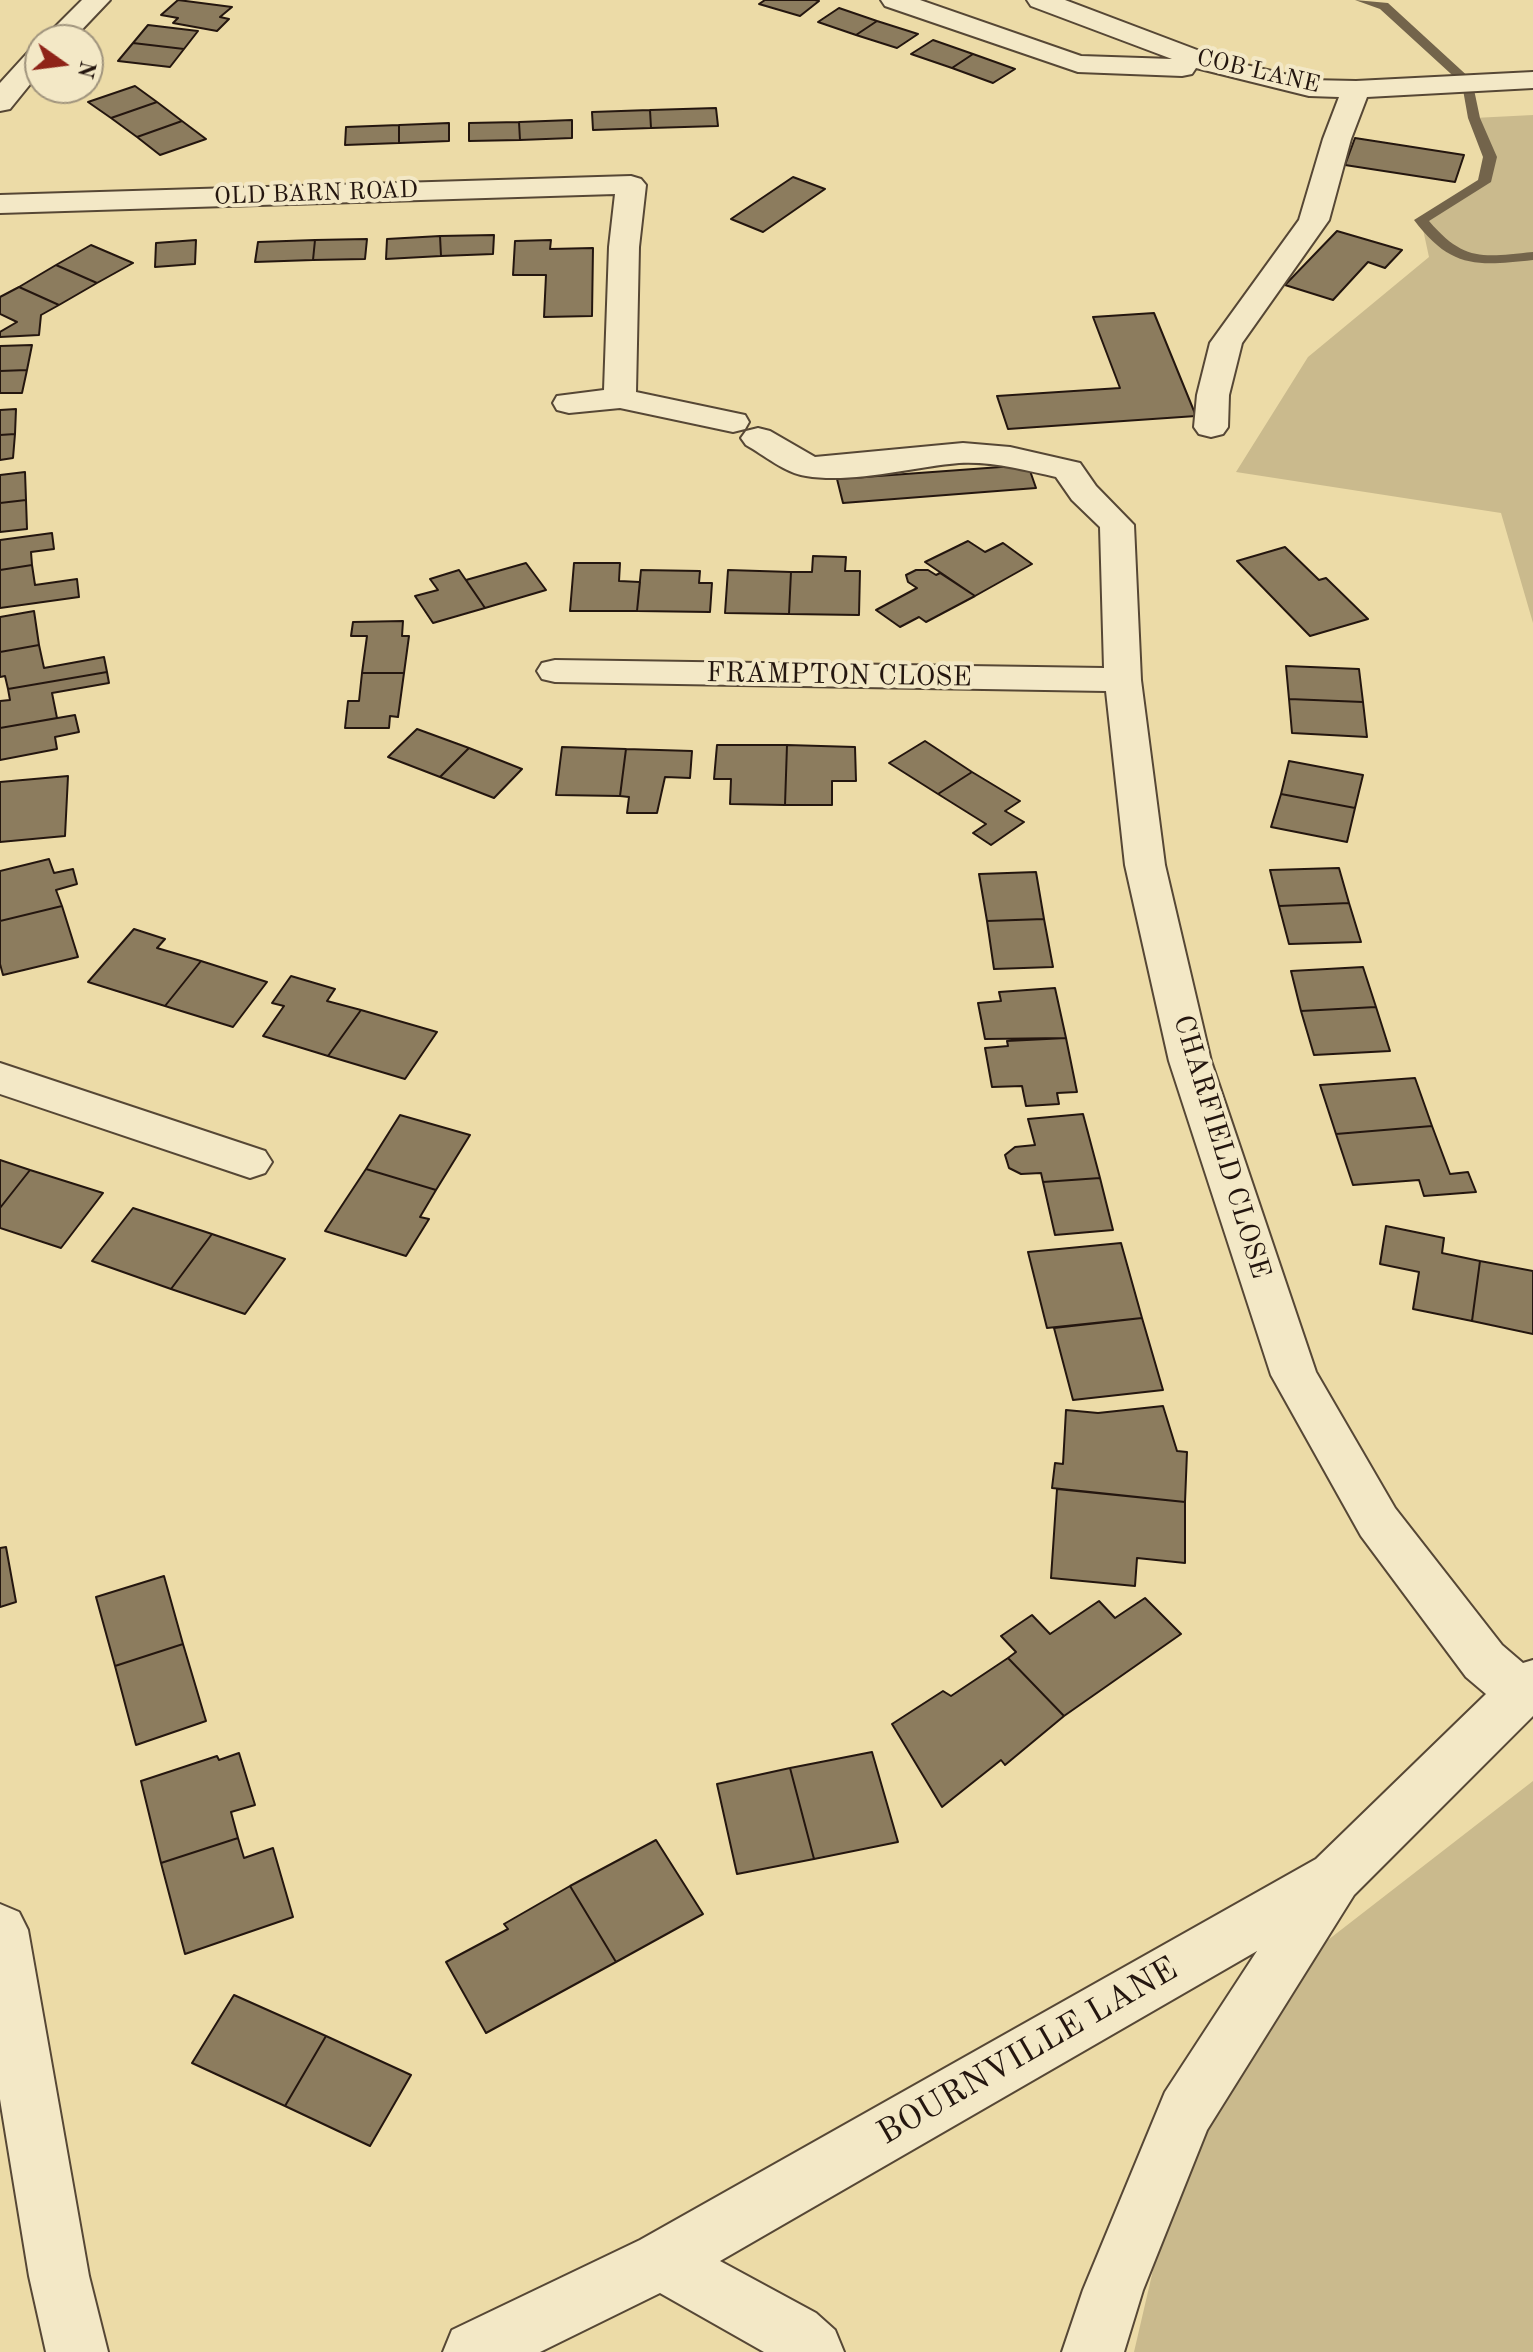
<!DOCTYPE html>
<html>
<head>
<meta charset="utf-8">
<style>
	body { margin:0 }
	#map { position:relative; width:1533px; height:2352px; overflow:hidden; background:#ecdba7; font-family:"Old Standard TT",serif }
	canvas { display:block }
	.north { position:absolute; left:24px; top:24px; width:80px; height:80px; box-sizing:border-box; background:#f3e8c6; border:2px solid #a0947d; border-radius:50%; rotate:104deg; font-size:22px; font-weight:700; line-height:32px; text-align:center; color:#24160f }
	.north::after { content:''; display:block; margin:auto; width:28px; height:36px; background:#8f2418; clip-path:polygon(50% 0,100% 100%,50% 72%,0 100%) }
</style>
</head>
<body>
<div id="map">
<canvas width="1533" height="2352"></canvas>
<div class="north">N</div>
</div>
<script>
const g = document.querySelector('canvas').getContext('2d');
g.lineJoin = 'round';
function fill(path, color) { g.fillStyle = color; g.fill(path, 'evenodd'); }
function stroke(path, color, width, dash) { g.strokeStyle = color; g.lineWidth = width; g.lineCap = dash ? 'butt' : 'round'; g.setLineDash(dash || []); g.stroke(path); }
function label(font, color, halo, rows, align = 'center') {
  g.font = font + ' "Old Standard TT",serif'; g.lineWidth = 8; g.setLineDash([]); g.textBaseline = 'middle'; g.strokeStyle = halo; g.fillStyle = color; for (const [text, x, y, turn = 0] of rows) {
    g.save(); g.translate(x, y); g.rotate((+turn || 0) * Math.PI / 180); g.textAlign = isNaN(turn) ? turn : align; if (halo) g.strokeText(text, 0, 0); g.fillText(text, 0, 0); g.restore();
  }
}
const green = new Path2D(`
	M 1533,115 L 1533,623 L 1501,513 L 1236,472 L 1308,357 L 1429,257 L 1421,220 L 1484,182 L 1490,157 L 1474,118 Z
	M 1533,1781 L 1533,2352 L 1134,2352 L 1208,2033 Z`);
const stream = new Path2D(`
	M 1355,0 L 1388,3 L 1472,80 L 1480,118 L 1497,157 L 1491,182 L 1429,221 C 1464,262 1483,257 1533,252 L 1533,260 C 1477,266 1451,269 1414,220 L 1478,180 L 1483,157 L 1468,118 L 1462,84 L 1380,9 Z`);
const building = new Path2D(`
	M 178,0 L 232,7 L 220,17 L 229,19 L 217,31 L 173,23 L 178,18 L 161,15 Z
	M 765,0 L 815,0 L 819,1 L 800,16 L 759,4 Z
	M 839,8 L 877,21 L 856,35 L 818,22 Z
	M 877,21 L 918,34 L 897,48 L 856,35 Z
	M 148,25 L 198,31 L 184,49 L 133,43 Z
	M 933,40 L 973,54 L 952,68 L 911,54 Z
	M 133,43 L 184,49 L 170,67 L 118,61 Z
	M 973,54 L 1015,69 L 993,83 L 952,68 Z
	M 135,86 L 157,102 L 111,118 L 88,102 Z
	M 157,102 L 182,121 L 137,137 L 111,118 Z
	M 716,108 L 718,126 L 651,128 L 650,110 Z
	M 650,110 L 651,128 L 593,130 L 592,112 Z
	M 572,120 L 572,138 L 520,140 L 519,122 Z
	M 182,121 L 206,139 L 160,155 L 137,137 Z
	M 519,122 L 520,140 L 469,141 L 469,123 Z
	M 449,123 L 449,141 L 399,143 L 399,125 Z
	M 399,125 L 399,143 L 345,145 L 346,127 Z
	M 1355,138 L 1464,155 L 1455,182 L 1345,165 Z
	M 793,177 L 825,189 L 763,232 L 731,219 Z
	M 1337,231 L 1402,250 L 1385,268 L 1368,262 L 1333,300 L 1285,285 Z
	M 494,235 L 493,254 L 441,256 L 440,236 Z
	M 440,236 L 441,256 L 386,259 L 387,239 Z
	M 367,239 L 365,259 L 313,260 L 315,240 Z
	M 196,240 L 195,264 L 155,267 L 156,243 Z
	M 315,240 L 313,260 L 255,262 L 258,242 Z
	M 551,240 L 550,249 L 593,248 L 592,316 L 544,317 L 546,275 L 513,275 L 515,241 Z
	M 91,245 L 133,263 L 97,283 L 56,265 Z
	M 56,265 L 97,283 L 59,305 L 19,287 Z
	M 19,287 L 59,305 L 41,315 L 39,335 L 0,337 L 0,332 L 17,322 L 0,314 L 0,297 Z
	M 1154,313 L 1196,416 L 1008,429 L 997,396 L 1120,388 L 1093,317 Z
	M 32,345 L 27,370 L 0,371 L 0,346 Z
	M 27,370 L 22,393 L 0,393 L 0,371 Z
	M 16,409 L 15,434 L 0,435 L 0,410 Z
	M 15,434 L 13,458 L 0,460 L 0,435 Z
	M 1028,465 L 1036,488 L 843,503 L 837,479 Z
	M 25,472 L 26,500 L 0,503 L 0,475 Z
	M 26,500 L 27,529 L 0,532 L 0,503 Z
	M 52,533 L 54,549 L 31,552 L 32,565 L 0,570 L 0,540 Z
	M 968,541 L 985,552 L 1003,543 L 1032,564 L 975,596 L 925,562 Z
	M 1285,547 L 1319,580 L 1326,578 L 1368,619 L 1310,636 L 1237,561 Z
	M 813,556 L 846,557 L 845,571 L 860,571 L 859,615 L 789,614 L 791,572 L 812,572 Z
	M 526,563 L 546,590 L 485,608 L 466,580 Z
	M 574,563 L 620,563 L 619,581 L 640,582 L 637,611 L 570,611 Z
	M 32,565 L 35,585 L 77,579 L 79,597 L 0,608 L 0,570 Z
	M 459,570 L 485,608 L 433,623 L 415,596 L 438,590 L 430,579 Z
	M 641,570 L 700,571 L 699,583 L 712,583 L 710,612 L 637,611 Z
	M 728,570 L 791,572 L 789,614 L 725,613 Z
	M 916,570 L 928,570 L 936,575 L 940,573 L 975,596 L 926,622 L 919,617 L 900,627 L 876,610 L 917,588 L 908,582 L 906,575 Z
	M 34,611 L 39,645 L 0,652 L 0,617 Z
	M 403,621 L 402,636 L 409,636 L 404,673 L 362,673 L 367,636 L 351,636 L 353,622 Z
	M 39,645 L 44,668 L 104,657 L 107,672 L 8,689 L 5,676 L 0,677 L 0,652 Z
	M 1286,666 L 1359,669 L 1363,702 L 1289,699 Z
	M 107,672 L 109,683 L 52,693 L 57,718 L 0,728 L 0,701 L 10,700 L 8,689 Z
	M 362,673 L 404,673 L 398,717 L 390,716 L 389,728 L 345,728 L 348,701 L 359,701 Z
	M 1289,699 L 1363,702 L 1367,737 L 1292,733 Z
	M 75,715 L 79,732 L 55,737 L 57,749 L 0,760 L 0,728 Z
	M 417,729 L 469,748 L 440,777 L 388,757 Z
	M 925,741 L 972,772 L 938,794 L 889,763 Z
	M 717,745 L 787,745 L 785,805 L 730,804 L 731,779 L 714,779 Z
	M 787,745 L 855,747 L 856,781 L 832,781 L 832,805 L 785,805 Z
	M 562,747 L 626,749 L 620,796 L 556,795 Z
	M 469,748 L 522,769 L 494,798 L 440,777 Z
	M 626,749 L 692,751 L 690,778 L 665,777 L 657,813 L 627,813 L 629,797 L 620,796 Z
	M 1289,761 L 1363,775 L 1355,808 L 1281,794 Z
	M 972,772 L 1020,801 L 1005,811 L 1024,822 L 991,845 L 973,833 L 986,824 L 938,794 Z
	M 68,776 L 65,836 L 0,842 L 0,782 Z
	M 1281,794 L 1355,808 L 1347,842 L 1271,827 Z
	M 49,859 L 54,873 L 73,869 L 77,884 L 56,890 L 62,906 L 0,921 L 0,871 Z
	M 1339,868 L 1349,903 L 1279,906 L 1270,870 Z
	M 1036,872 L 1044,919 L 987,921 L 979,874 Z
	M 1349,903 L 1361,942 L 1289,944 L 1279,906 Z
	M 62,906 L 78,957 L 3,975 L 0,964 L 0,921 Z
	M 1044,919 L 1053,967 L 994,969 L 987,921 Z
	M 134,929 L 165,939 L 157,948 L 201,961 L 165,1006 L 88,982 Z
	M 201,961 L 267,982 L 233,1027 L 165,1006 Z
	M 1363,967 L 1376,1007 L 1301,1011 L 1291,971 Z
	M 291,976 L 335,989 L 327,1001 L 361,1010 L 328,1056 L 263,1036 L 284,1006 L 272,1003 Z
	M 1055,988 L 1066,1038 L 985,1039 L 978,1003 L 1001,1001 L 999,992 Z
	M 1376,1007 L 1390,1051 L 1314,1055 L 1301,1011 Z
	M 361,1010 L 437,1032 L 405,1079 L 328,1056 Z
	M 1066,1038 L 1077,1092 L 1057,1093 L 1059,1104 L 1026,1106 L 1022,1086 L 992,1087 L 985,1048 L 1008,1046 L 1007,1041 Z
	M 1415,1078 L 1432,1126 L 1336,1134 L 1320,1085 Z
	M 1083,1114 L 1100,1178 L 1043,1182 L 1041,1173 L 1021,1174 L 1009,1168 L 1005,1155 L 1015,1147 L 1035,1145 L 1028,1119 Z
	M 400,1115 L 470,1135 L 436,1190 L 366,1169 Z
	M 1432,1126 L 1450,1174 L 1468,1172 L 1476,1192 L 1424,1196 L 1419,1180 L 1353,1185 L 1336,1134 Z
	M 0,1160 L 30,1170 L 0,1208 Z
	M 366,1169 L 436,1190 L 420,1217 L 429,1219 L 406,1256 L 325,1231 Z
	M 30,1170 L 103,1193 L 61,1248 L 0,1228 L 0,1208 Z
	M 1100,1178 L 1113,1230 L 1055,1235 L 1043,1182 Z
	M 133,1208 L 212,1234 L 171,1289 L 92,1261 Z
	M 1386,1226 L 1444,1238 L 1442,1253 L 1480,1261 L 1472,1321 L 1413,1309 L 1419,1272 L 1380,1264 Z
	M 212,1234 L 285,1259 L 245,1314 L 171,1289 Z
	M 1121,1243 L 1142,1318 L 1047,1328 L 1028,1252 Z
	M 1480,1261 L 1533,1271 L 1533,1334 L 1472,1321 Z
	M 1142,1318 L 1163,1390 L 1073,1400 L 1054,1328 Z
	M 1163,1406 L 1177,1451 L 1187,1452 L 1185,1502 L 1052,1488 L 1055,1463 L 1063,1464 L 1066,1410 L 1098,1413 Z
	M 1057,1489 L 1185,1502 L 1185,1563 L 1137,1558 L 1135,1586 L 1051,1578 Z
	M 6,1547 L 16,1602 L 0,1607 L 0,1548 Z
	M 164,1576 L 183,1644 L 115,1666 L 96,1597 Z
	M 1145,1598 L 1181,1634 L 1064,1716 L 1008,1658 L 1016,1652 L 1001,1636 L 1032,1615 L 1050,1634 L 1099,1601 L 1115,1618 Z
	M 183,1644 L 206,1721 L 136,1745 L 115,1666 Z
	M 1008,1658 L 1064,1716 L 1005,1765 L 1001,1760 L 942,1807 L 892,1724 L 943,1691 L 951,1696 Z
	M 872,1752 L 898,1842 L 814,1859 L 790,1768 Z
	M 239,1753 L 255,1805 L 231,1812 L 238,1838 L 161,1863 L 141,1781 L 217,1756 L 219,1760 Z
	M 790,1768 L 814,1859 L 737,1874 L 717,1784 Z
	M 238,1838 L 244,1858 L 273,1848 L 293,1917 L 185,1954 L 161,1863 Z
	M 656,1840 L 703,1914 L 616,1962 L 570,1886 Z
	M 570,1886 L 616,1962 L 486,2033 L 446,1962 L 508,1929 L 504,1924 Z
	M 234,1995 L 326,2036 L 285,2106 L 192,2063 Z
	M 326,2036 L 411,2075 L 370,2146 L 285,2106 Z`);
const minor = new Path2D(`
	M 82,0 L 110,0 L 72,40 L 42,40 Z
	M 881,0 L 920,0 L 1081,56 L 1172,59 L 1031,6 L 1027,0 L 1065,0 L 1221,59 L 1309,80 L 1356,81 L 1533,72 L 1533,88 L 1367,97 L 1351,139 L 1329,220 L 1242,343 L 1229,395 L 1228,427 L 1223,434 L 1211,437 L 1199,434 L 1194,427 L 1197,395 L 1210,343 L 1299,220 L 1323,139 L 1339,97 L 1309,96 L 1196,68 L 1192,74 L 1182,76 L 1078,72 L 885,6 Z
	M 40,48 L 40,72 L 10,109 L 0,111 L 0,83 L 30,50 Z
	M 631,176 L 641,179 L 646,185 L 639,247 L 636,392 L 745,415 L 749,422 L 745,429 L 733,432 L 620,408 L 569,413 L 557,410 L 553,403 L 557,396 L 604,390 L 609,247 L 615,194 L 0,213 L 0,195 Z
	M 758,428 L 770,431 L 815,457 L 963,443 L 1010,447 L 1080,463 L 1096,486 L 1134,525 L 1141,680 L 1165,865 L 1211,1061 L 1316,1372 L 1395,1508 L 1502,1645 L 1523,1663 L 1533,1660 L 1533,1716 L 1354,1895 L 1207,2130 L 1143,2290 L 1124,2352 L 1062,2352 L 1083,2290 L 1165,2092 L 1257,1951 L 720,2261 L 816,2313 L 835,2330 L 844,2352 L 764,2352 L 660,2293 L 540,2352 L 443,2352 L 452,2330 L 640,2240 L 1316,1859 L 1486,1694 L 1466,1677 L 1361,1536 L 1271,1375 L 1169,1061 L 1125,865 L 1106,691 L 555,682 L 542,679 L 537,671 L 542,663 L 555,660 L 1104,668 L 1100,527 L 1072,500 L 1056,477 C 1025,470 991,461 959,463 C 912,467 852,484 806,476 C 785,473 764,455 746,445 L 741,438 L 746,431 Z
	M 0,1063 L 265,1151 L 272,1162 L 265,1173 L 250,1178 L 0,1094 Z
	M 0,1904 L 19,1912 L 28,1930 L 89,2276 L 108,2352 L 46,2352 L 29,2276 L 0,2099 Z`);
const farStreetnames = [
	["COB LANE",1258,72,13],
	["OLD BARN ROAD",316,194,-2]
];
const streetNames = [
	["FRAMPTON CLOSE",839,676,1],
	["CHARFIELD CLOSE",1221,1147,73]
];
const nearStreetnames = [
	["BOURNVILLE LANE",1028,2052,-30]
];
fill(green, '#caba8d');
fill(stream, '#73644b');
fill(building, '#8c7c5e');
stroke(building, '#24160f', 2);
stroke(minor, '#564735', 4);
fill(minor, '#f3e8c6');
label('24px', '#24160f', '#f3e8c6', farStreetnames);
label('28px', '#24160f', '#f3e8c6', streetNames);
label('34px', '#24160f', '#f3e8c6', nearStreetnames);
</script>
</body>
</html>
